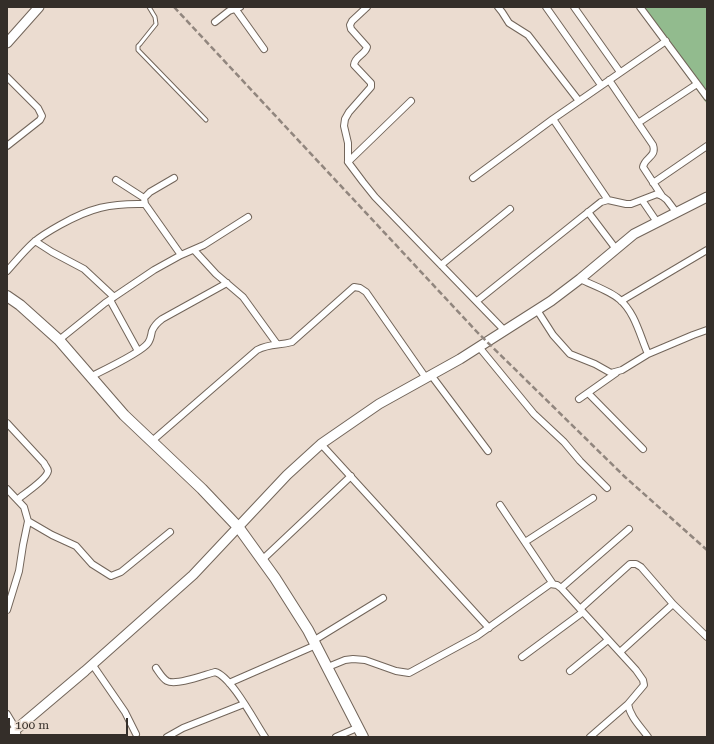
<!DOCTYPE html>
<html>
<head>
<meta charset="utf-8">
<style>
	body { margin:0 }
	#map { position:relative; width:714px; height:744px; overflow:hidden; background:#ebdcd0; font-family:"Roboto Serif",serif }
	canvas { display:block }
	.frame { position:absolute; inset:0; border:8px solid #342e29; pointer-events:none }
	.scale { position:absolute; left:8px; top:718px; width:120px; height:18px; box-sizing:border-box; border:2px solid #342e29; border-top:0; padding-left:5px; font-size:12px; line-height:14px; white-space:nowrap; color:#342e29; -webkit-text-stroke:3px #ebdcd0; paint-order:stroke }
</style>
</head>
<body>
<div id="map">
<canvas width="714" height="744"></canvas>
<div class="frame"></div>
<div class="scale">100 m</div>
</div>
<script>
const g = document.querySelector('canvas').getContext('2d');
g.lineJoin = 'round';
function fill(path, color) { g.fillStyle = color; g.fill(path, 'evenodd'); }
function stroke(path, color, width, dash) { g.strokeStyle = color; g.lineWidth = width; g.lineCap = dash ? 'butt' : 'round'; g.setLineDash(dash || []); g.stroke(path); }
const green = new Path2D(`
	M 637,7 L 707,7 L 707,104 Z`);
const lane = new Path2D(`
	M 149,7 L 155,17 L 156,24 L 140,44 L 138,46 L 138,50 L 206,120`);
const street = new Path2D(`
	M 234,7 L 264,49
	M 367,7 L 352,21 L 350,25 L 351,29 L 367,47 C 365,55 355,56 354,65 L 371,83 L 371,87 L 349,112 L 345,119 L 344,126 L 348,143 L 348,162 L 363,182 L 375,197 L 505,331
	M 498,7 L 502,12 L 509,23 L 528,35 L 579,101
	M 546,7 L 601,85
	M 574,7 L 620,72
	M 640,7 L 707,97
	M 215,22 L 229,11 L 240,7
	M 7,77 L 38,108 L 42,116 L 40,120 L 7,146
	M 609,80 L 653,145 C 657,157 645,157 643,167 L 662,196
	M 553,119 L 608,200
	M 638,123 L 697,84
	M 348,162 L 411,101
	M 174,178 L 150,192 L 144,198 L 145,204 L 181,255
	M 473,178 L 553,119 L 666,41
	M 116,180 L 144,198
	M 653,183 L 707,146
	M 642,200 L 657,222
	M 588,212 L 616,249
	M 35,241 L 52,252 L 84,269 L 114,297
	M 194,250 L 216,274 L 243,297 L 277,344
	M 441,265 L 510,209
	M 7,271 C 16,261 24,251 34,242 C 42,235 51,230 60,225 C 90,208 110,203 145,204
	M 580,279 C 592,285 610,291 619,299 C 635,312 640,336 648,354
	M 110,300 L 138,351
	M 477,301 L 582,217 L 601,202 L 608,200 L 626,204 L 631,204 L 657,194 L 662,196 L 667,200 L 676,212
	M 621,301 L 707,250
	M 537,310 L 553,335 L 570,354 L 595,364 L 611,373 L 622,370 L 648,354 L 693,335 L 707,330
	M 59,340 L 105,303 L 154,270 L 181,255 L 204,245 L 248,217
	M 479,347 L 534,414 L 564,442 L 580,461 L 607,488
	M 431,375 L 488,451
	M 92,376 C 104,370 142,352 148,343 C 151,339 151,335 152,331 C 154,326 158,322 162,319 L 227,283
	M 588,393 L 643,449
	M 579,399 L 616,373
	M 7,423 L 44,463 C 45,466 48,468 48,471 C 47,479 24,494 18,499
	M 152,441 L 257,350 C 271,343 278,346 292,342 L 354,287 L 360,288 L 366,292 L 426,378
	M 321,444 L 489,628
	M 7,489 L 24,507 L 28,521 L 23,545 L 19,571 L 7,610
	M 500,505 L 553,584
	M 28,521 L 52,535 L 76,546 L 92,564 L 111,576 L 121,572 L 170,532
	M 525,542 L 593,498
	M 262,560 L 351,476
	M 561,588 L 629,529
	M 580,609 L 630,564 L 636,564 L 641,567 L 673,604 L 707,637
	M 313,641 L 383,598
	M 620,652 L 673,604
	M 522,657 L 583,612
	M 92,664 L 125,712 L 136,734
	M 328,667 L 345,660 L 353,659 L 365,660 L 396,671 L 409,673 L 477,636 L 550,584 L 557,585 L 561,588 L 636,670 L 643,680 L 644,685 L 628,704 C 630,717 641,727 648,737
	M 156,668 C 159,672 162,678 167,681 C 176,686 204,675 215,672 C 231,676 255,722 265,737
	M 570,671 L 608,640
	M 229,683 L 316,645
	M 7,714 L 16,729 L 18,737
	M 167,737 L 183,728 L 244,704
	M 336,737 L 359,727
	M 590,737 L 628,704`);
const secondary = new Path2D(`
	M 7,43 L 39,7
	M 7,737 L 85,671 L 193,575 L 287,475 L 321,444 L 379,404 L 460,359 L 551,301 L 580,279 L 634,234 L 707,197`);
const primary = new Path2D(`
	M 7,296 L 20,305 L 59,340 L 124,415 L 202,489 L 239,528 L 275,578 L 308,630 L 363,737`);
const rail = new Path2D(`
	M 174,7 L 478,333 L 625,477 L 707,550`);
fill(green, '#92bb8e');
stroke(lane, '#72655a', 5);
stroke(street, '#72655a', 8);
stroke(secondary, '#72655a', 11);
stroke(primary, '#72655a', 12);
stroke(lane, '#fff', 3);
stroke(street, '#fff', 6);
stroke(secondary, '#fff', 9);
stroke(primary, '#fff', 10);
stroke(rail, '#91867e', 2.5, [6, 3]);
</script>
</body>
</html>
